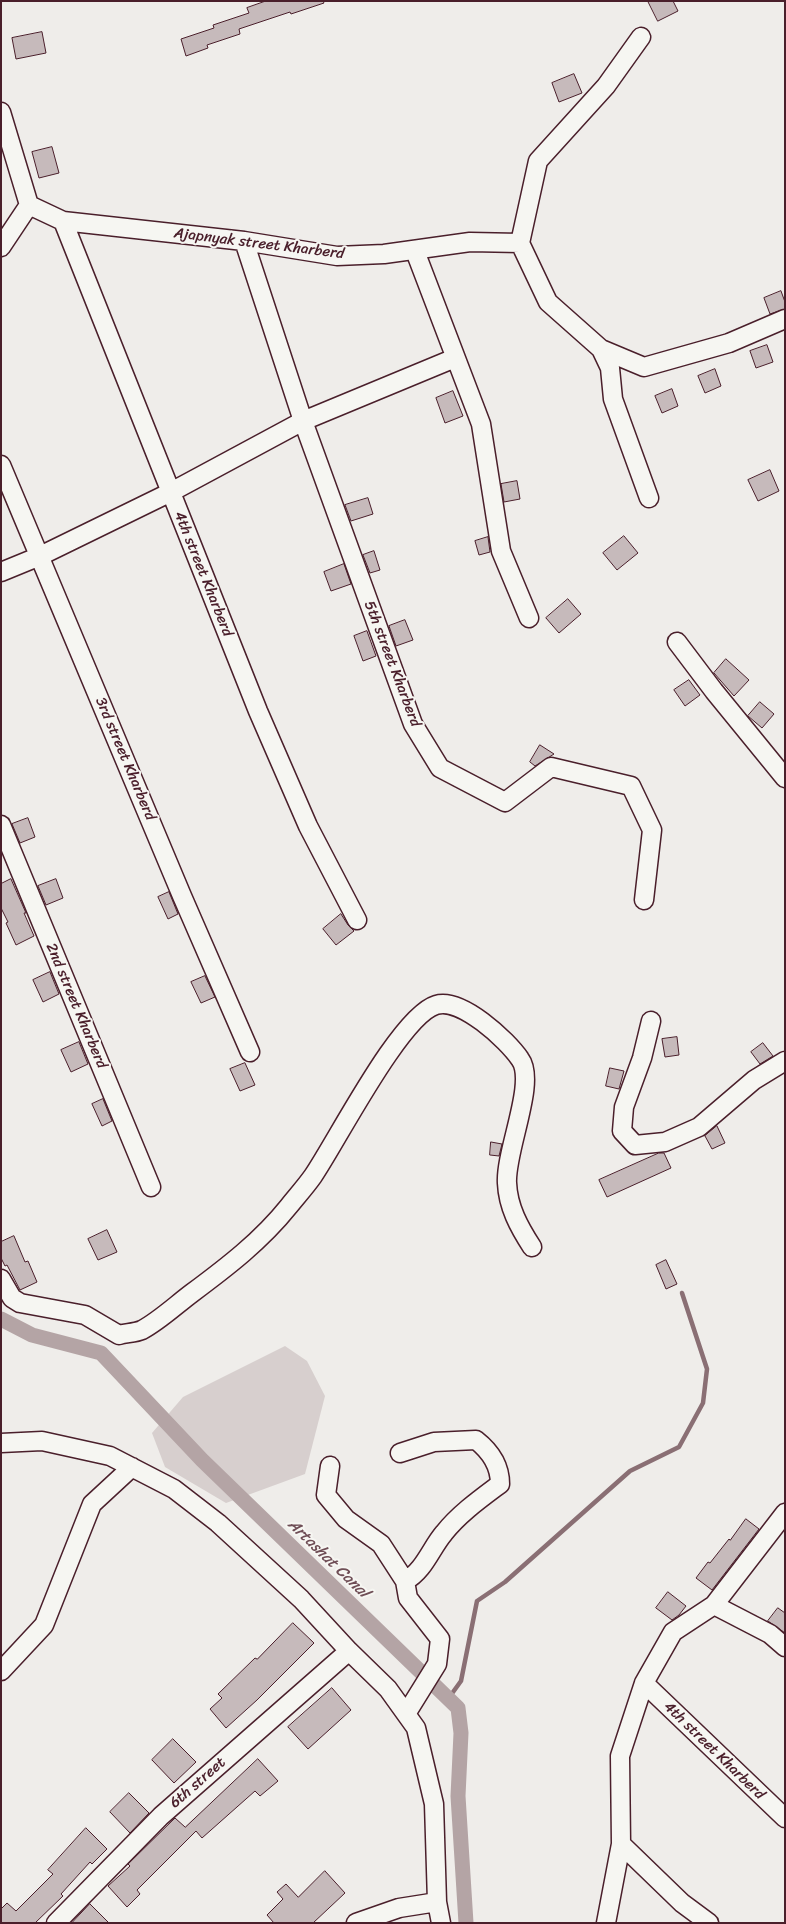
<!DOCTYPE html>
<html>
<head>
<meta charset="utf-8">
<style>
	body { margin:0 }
	#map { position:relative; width:786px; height:1924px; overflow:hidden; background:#efedea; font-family:Sriracha,sans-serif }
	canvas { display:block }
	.frame { position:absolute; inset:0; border:2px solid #4a1f2b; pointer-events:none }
</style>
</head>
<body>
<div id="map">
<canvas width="786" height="1924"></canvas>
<div class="frame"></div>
</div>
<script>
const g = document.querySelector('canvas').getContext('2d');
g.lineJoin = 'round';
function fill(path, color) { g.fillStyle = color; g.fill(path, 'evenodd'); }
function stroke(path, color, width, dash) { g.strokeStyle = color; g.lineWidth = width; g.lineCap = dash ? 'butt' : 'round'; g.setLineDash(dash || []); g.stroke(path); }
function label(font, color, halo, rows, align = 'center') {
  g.font = font + ' Sriracha,sans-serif'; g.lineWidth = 4; g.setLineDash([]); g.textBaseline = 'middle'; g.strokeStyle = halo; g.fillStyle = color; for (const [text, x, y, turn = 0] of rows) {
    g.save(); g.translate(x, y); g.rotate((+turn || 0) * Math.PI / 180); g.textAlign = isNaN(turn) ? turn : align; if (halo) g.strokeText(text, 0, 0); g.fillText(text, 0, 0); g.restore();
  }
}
const green = new Path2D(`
	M 285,1346 L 307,1361 L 325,1396 L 305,1474 L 226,1503 L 165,1467 L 152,1433 L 183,1397 Z`);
const stream = new Path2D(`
	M 448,1699 L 461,1681 L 477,1601 L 505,1582 L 630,1471 L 679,1447 L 703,1403 L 707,1369 L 682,1293`);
const canal = new Path2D(`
	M 1,1319 L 32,1335 L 101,1353 L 202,1460 L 458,1708 L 461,1733 L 458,1796 L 466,1923`);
const building = new Path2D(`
	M 266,1 L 323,1 L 324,3 L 291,14 L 290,12 L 239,29 L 240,34 L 207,45 L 208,48 L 186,56 L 181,39 L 214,28 L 213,25 L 249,13 L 247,8 Z
	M 648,1 L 673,1 L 678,11 L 658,21 Z
	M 42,32 L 46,53 L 16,59 L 12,38 Z
	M 574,74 L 582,93 L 559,102 L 552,83 Z
	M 52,147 L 59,173 L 39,178 L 32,152 Z
	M 781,291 L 785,302 L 785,309 L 770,314 L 764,298 Z
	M 767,345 L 773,362 L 756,368 L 750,351 Z
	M 715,369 L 721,386 L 705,393 L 698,376 Z
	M 672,389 L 678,406 L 662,413 L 655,396 Z
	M 453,391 L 463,416 L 445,423 L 436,398 Z
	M 770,470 L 779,491 L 758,501 L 748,480 Z
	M 517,481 L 520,499 L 504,502 L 501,484 Z
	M 368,498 L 373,514 L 351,521 L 345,505 Z
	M 624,536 L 638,553 L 617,570 L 603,553 Z
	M 488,537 L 490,552 L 479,555 L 475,541 Z
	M 374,551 L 380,570 L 370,573 L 363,555 Z
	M 344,564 L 351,584 L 331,591 L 324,572 Z
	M 568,599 L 581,614 L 559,633 L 546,618 Z
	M 405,620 L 413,640 L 396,646 L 389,626 Z
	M 367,631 L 376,656 L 363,661 L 354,636 Z
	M 726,659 L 749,680 L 734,696 L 714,673 Z
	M 689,680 L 700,695 L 685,706 L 674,690 Z
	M 760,702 L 774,714 L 762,728 L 748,716 Z
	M 540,745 L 554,754 L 535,766 L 530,762 Z
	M 28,818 L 35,837 L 20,843 L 12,824 Z
	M 11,879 L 26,913 L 24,913 L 34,936 L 16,945 L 6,923 L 8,922 L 1,908 L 1,884 Z
	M 56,879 L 63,898 L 46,905 L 38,886 Z
	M 169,892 L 178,914 L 168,919 L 158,897 Z
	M 341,914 L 348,925 L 354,931 L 336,945 L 323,929 Z
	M 50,972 L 59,994 L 43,1002 L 33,980 Z
	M 205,976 L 215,997 L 201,1003 L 191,982 Z
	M 677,1037 L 679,1055 L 665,1057 L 662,1039 Z
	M 79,1042 L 88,1064 L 71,1072 L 61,1050 Z
	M 763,1043 L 773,1056 L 760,1064 L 751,1052 Z
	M 245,1063 L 255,1085 L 240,1091 L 230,1069 Z
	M 610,1068 L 624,1071 L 619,1089 L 606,1086 Z
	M 103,1099 L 112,1121 L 102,1126 L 92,1104 Z
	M 717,1126 L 725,1143 L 712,1149 L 705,1136 Z
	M 491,1142 L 502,1144 L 499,1156 L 490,1155 Z
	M 659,1153 L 664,1153 L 671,1168 L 607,1197 L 599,1180 Z
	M 107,1230 L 117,1252 L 98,1260 L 88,1239 Z
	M 14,1236 L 25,1262 L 28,1261 L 37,1282 L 20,1290 L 7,1265 L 5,1266 L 1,1258 L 1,1242 Z
	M 666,1260 L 677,1284 L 666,1289 L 656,1265 Z
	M 746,1519 L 759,1529 L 712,1590 L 696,1578 L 708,1562 L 710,1563 L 729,1539 L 730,1540 Z
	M 668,1592 L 686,1606 L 679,1615 L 672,1620 L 656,1608 Z
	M 778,1608 L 785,1613 L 785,1633 L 768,1621 Z
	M 293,1623 L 314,1643 L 257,1700 L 226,1728 L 210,1709 L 222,1698 L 218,1694 L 255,1658 L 257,1659 Z
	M 332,1688 L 351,1710 L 308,1749 L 288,1727 Z
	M 173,1739 L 196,1762 L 174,1783 L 152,1760 Z
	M 258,1759 L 278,1781 L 260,1796 L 255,1791 L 202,1838 L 196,1831 L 137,1890 L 140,1894 L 127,1907 L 108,1886 L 130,1866 L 128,1864 L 175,1818 L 185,1827 Z
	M 129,1793 L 149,1813 L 130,1833 L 110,1812 Z
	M 86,1828 L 107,1849 L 92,1864 L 90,1862 L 61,1894 L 63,1896 L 35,1923 L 1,1923 L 1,1909 L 7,1903 L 16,1911 L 53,1874 L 48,1870 Z
	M 325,1871 L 345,1893 L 313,1923 L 274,1923 L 267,1915 L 283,1899 L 277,1892 L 286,1884 L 298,1897 Z
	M 90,1904 L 109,1923 L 72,1923 Z`);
const minor = new Path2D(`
	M 1,112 L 29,205
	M 29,205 L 63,221 L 244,241 L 337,256 L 384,254 L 470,242 L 520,243
	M 63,221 L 258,711 L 308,826 L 357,920
	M 244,241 L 303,421 L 413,724 L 440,768 L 505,802 L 551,767 L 631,786 L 652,830 L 644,900
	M 520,243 L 548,302 L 601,349 L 644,367 L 729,343 L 785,319
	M 520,243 L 538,161 L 606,86 L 641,37
	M 1,247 L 29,205
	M 415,251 L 481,424 L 501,551 L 529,618
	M 601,349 L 610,368 L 613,399 L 649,498
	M 1,465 L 182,896 L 250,1052
	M 1,572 L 40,556 L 171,492 L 303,421 L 455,358
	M 677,642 L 714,691 L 785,778
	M 1,825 L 151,1187
	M 651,1021 L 642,1058 L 624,1107 L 622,1131 L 635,1145 L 665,1142 L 699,1127 L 754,1080 L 785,1061
	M 1,1279 L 12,1298 L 20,1303 L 85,1315 L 119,1335 C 126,1333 135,1333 142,1330 C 159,1321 176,1305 192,1293 C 227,1267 261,1241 289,1206 C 297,1196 306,1186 313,1176 C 337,1141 400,1016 436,1005 C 461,997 507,1040 520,1059 C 537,1082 505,1151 507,1183 C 508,1207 519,1227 532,1247
	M 1,1443 L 42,1441 L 110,1456 L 174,1489 L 218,1523 L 301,1599 L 349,1651 L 388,1689 L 416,1728 L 434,1804 L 437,1902 L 441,1923
	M 400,1453 L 434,1442 L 476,1440 C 490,1451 500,1465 500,1484 C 480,1499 459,1514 444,1533 C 431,1548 424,1571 405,1581
	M 330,1466 L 326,1495 L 346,1519 L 381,1544 L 405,1581 L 408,1598 L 440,1639 L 437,1664 L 406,1714
	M 714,1605 L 770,1634 L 785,1647
	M 1,1671 L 44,1625 L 92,1504 L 132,1467
	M 644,1683 L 785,1818
	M 621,1844 L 682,1903 L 709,1923
	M 56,1923 L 161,1816 L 349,1651
	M 356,1923 L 399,1908 L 437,1902
	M 606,1923 L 621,1844 L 620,1756 L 644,1683 L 673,1632 L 714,1605 L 785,1513`);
const streetNames = [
	["Ajapnyak street Kharberd",259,244,7],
	["4th street Kharberd",203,574,68],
	["5th street Kharberd",392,664,69],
	["3rd street Kharberd",125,759,67],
	["2nd street Kharberd",76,1006,67],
	["4th street Kharberd",714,1751,44],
	["6th street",198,1783,-41]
];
const waterNames = [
	["Artashat Canal",328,1559,44]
];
fill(green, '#d7cfce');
stroke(stream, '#8a6f74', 4.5);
stroke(canal, '#b4a4a5', 15);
fill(building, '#c6babb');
stroke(building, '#4a1f2b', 1);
stroke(minor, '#4a1f2b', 21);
stroke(minor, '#f6f6f2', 18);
label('15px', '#4a1f2b', '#f6f6f2', streetNames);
label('italic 16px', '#6f4e56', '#f6f6f2', waterNames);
</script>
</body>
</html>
